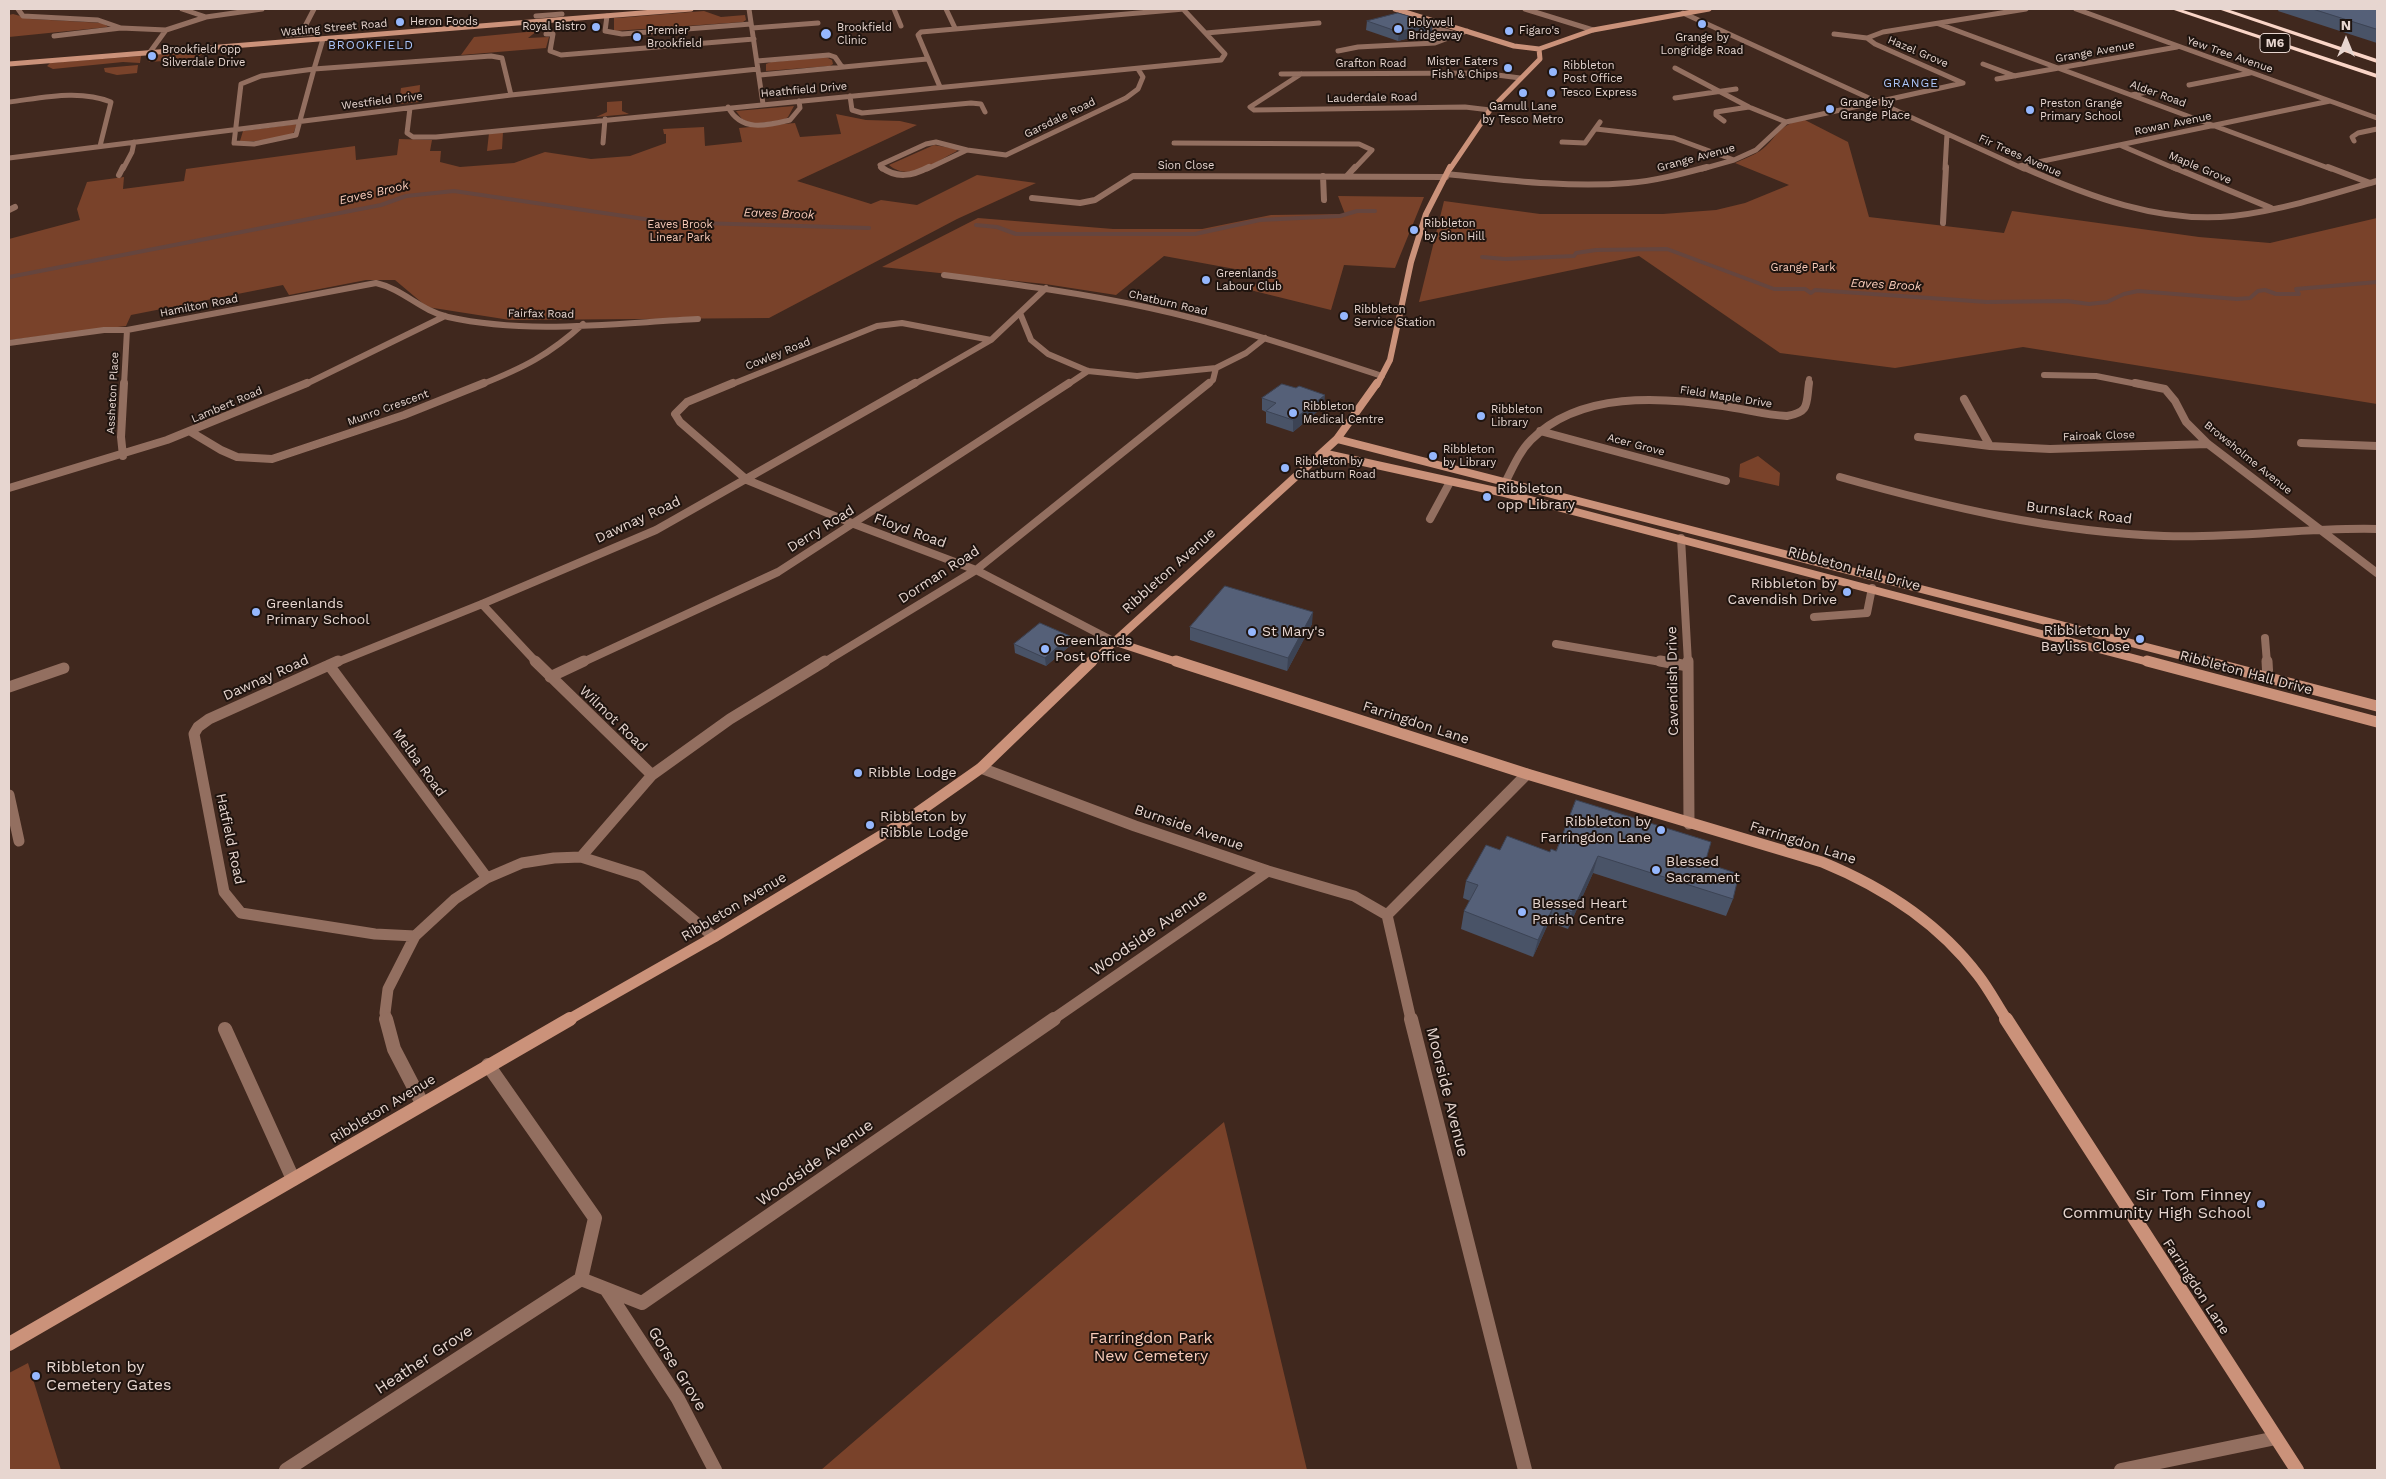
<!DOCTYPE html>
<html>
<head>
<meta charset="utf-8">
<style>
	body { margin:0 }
	#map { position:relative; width:2386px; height:1479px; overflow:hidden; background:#40281e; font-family:"Work Sans",sans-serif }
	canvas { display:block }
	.frame { position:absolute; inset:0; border:10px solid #e7d6d0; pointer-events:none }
	.north { position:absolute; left:2321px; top:15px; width:50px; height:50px; -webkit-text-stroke:4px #1f140f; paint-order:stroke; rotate:0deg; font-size:14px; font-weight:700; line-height:20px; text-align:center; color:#e7d6d0 }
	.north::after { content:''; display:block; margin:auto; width:18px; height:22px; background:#e7d6d0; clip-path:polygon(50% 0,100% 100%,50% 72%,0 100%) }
</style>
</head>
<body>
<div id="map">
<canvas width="2386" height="1479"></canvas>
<div class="frame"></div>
<div class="north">N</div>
</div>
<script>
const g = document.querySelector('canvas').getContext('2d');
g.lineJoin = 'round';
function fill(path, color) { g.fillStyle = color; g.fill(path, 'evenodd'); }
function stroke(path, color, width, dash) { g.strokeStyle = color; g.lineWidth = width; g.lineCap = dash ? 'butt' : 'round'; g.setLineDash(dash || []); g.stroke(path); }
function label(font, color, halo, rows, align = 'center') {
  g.font = font + ' "Work Sans",sans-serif'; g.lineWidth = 4; g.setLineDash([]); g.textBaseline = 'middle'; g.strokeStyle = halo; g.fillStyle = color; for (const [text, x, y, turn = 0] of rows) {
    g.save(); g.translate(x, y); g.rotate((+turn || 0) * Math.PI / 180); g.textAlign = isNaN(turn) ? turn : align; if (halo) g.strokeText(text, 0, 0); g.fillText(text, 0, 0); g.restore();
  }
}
const green = new Path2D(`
	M 704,11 L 721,17 L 745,15 L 746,20 L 743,22 L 614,31 L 614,18 L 617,18 Z
	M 13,14 L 31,19 L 103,23 L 108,27 L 9,37 L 9,15 Z
	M 537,31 L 528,38 L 549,37 L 546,48 L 461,55 L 474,37 Z
	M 207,51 C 195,63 166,60 149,62 L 147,55 Z
	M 141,56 L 140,63 L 123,62 L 53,69 L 47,66 L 50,63 Z
	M 826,57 L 832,60 L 833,64 L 830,66 L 766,71 L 766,64 L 771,62 Z
	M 138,65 L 137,73 L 117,75 L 105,72 L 104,68 Z
	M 420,85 L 419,102 L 399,104 L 401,88 Z
	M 622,101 L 622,111 L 629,114 L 596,117 L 607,112 L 607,102 Z
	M 794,106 L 788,117 L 784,120 L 753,124 L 742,119 L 736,111 Z
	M 836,114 L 866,120 L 900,121 L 917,125 L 797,181 L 871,204 L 881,200 L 917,205 L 977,175 L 1036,183 L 957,219 L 769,318 L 510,320 L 427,307 L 395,280 L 366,280 L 289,295 L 283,285 L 131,315 L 126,326 L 9,340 L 9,239 L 80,220 L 77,209 L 87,182 L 124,177 L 123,189 L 184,181 L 186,169 L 355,146 L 356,160 L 397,155 L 399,139 L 432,140 L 430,151 L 441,151 L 440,162 L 460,167 L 514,163 L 545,152 L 591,159 L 630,156 L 666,143 L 666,134 L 664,134 L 663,129 L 704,127 L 705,146 L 742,142 L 739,128 L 795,123 L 800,137 L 841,134 Z
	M 1803,119 L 1848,142 L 1869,217 L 2004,233 L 2012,211 L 2199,237 L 2270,243 L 2377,218 L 2377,404 L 2023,347 L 1895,368 L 1780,353 L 1639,256 L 1419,302 L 1444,201 L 1540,214 L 1663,214 L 1716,210 L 1745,203 L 1789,185 L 1735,163 C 1743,159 1752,156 1760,151 C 1779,137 1774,127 1803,119 Z
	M 297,124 L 293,134 L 284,138 L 246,142 L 240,141 L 243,131 Z
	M 503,132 L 502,149 L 487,151 L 489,133 Z
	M 934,145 L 956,149 L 957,151 C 937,161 910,183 889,165 Z
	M 1338,196 L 1424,197 L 1395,268 L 1344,265 L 1331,310 L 1246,289 L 1273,276 L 1164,256 L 1116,295 L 1045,284 L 882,267 L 978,218 L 1113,229 L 1202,229 L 1271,215 L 1345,214 Z
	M 1758,456 L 1780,473 L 1779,486 L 1739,477 L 1740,464 Z
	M 1224,1122 L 1307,1470 L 821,1470 Z
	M 28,1363 L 61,1470 L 9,1470 L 9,1373 Z`);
const stream = new Path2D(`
	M 976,225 L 997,227 L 1016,234 L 1195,234 L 1260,220 L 1340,216 L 1357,211 L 1375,211
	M 1482,257 L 1505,259 L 1574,256 L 1576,253 L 1596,250 L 1667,249 L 1774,289 L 1805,289 L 1811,293 L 1815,290 L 1987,302 L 2067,301 L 2089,304 L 2107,302 L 2124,294 L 2138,291 L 2237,299 L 2250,298 L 2258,291 L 2265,290 L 2276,294 L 2299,294 L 2296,289 L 2377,282
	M 9,277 L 381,205 L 406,196 L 454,191 L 665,222 L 869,228`);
const streetFar4 = new Path2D(`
	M 18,9 L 23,16 L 98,20 L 121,28
	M 182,9 L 206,17
	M 749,9 L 763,104
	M 894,9 L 901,26
	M 946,9 L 955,28
	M 1525,9 L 1593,30
	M 2076,9 L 2377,118
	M 1683,13 L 2024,169
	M 536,16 L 562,14
	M 607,16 L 605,31 L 622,34 L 751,24
	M 1421,24 L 1456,34
	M 1939,24 L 2331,169
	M 752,28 L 818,23
	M 1206,33 L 1319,23
	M 301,34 L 314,9
	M 546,34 L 553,34 L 550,51 L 561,55 L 754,39
	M 1834,34 L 1867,38
	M 287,35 L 314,33
	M 54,36 L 121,28 L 166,30
	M 1338,51 L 1358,47 L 1435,43 L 1467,31
	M 150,52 L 166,30 L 206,17 L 262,9
	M 757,61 L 829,55 L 835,57 L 842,67
	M 1983,64 L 2015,76
	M 1675,68 L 1749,107 L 1786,122
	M 314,69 L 296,135 L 254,144 L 234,143 L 241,84 L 261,76 Z
	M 314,69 L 323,39
	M 314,69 L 491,56 L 502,58 L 511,95
	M 1281,74 L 1482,73 L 1520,78
	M 1301,74 L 1250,107 L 1254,110 L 1465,107 L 1490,110
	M 760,75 L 927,59
	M 1997,79 L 2177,47
	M 1963,83 L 1875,44 L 1867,38 L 1883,32 L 2026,9
	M 2189,85 L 2250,73
	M 940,87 L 918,35 L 921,32 L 1184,9
	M 2131,95 L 2148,92
	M 850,96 L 852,110 L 862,113 L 971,103 L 981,104 L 985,112
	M 1675,98 L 1736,89
	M 9,102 C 42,98 79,89 111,102 L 100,146
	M 728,107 C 741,132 766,126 790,120 L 800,108 L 799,101
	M 410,108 L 407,133 L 413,137 L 436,137 L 1221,60 L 1225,54 L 1183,9
	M 1724,121 L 1716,115 L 1716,112 L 1749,107
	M 1596,129 L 1674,138 L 1734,160
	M 2354,141 L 2352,137 L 2358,133 L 2377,129
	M 1562,142 L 1585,143 L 1600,122
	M 603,143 L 605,119
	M 1174,143 L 1359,144 L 1372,150 L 1354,169
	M 2122,146 L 2176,169
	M 967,150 L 1006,155 L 1126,98 L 1138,89 L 1143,77 L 1138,69
	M 9,158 L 511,95 L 758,69
	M 2019,166 L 2330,101
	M 123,169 L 132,152 L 134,142
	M 882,169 L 880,165 L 926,144 L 936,142 L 967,150
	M 927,169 L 967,150
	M 1702,169 L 1734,160 L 1756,150 L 1786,122 L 1963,83
	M 1945,169 L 1947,134`);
const streetFar3 = new Path2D(`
	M 881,167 C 897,179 912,176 929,167
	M 2022,167 C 2088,196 2160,224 2233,216 C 2282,210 2330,195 2377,181
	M 2173,167 L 2271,208
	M 2328,167 L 2370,183
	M 1447,174 C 1506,180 1568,188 1628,183 C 1655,181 1681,174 1707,167
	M 119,175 L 123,167
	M 1323,176 L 1324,200
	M 1347,176 L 1355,167
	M 1032,198 L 1080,203 L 1095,200 L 1133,176 L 1446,177
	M 9,210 L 15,207
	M 1943,223 L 1946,167
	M 944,275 C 1013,284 1082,293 1150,308 C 1229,325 1305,351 1382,376
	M 1020,313 L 1031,340 L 1048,354 L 1088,371 L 1137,376 L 1216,368 L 1246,353 L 1265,338
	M 9,343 L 104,330 L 127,330 L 376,283 C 403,289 421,311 448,317 C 528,335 616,323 698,319
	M 2044,375 L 2096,376 L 2142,385
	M 124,385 L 127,330
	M 304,385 L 445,316
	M 480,385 C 523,368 549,355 583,324
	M 730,385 L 877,326 L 902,323 L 991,340
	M 913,385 L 991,340 L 1046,288
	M 1067,385 L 1088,371
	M 1207,385 L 1213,380 L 1216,368
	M 1808,385 L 1809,379`);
const streetFar2 = new Path2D(`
	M 733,383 L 687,402 L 675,414 L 680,422 L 747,480 L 854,524 L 976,570 L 1113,641
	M 2135,383 L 2165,389 L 2175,401 L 2186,422 L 2208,444 L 2377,573
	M 1964,399 L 1990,446 L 2050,449 L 2208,444
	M 1540,431 L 1726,481
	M 191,432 L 221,450 L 237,457 L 272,459 L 404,415 L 484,383
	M 1918,437 L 1990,446
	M 2301,443 L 2377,446
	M 123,456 L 121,437 L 124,383
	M 1840,477 C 1946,507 2054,532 2164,536 C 2236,539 2306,527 2377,529
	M 9,488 L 167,440 L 307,383
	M 1500,492 C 1510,475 1517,454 1531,440 C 1580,391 1661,397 1723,406 C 1745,409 1765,415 1787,416 C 1810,412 1806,404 1809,383
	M 1430,519 L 1450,482
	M 1681,538 L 1688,663
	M 482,604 L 537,663
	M 1814,617 L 1867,613 L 1872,588
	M 2265,638 L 2267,663
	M 1556,644 L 1667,663
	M 335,663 L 482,604 L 656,530 L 915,383
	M 581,663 L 778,572 L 1069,383
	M 823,663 L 976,570 L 1209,383`);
const streetFar1 = new Path2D(`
	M 338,661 L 209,719 L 198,727 L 194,734 L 224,892 L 241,913 L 375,934 L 415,936
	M 535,661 L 652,775 L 581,857
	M 1660,661 L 1688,666
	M 1688,661 L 1689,824
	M 2267,661 L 2268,679
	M 329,665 L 487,878
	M 550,677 L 584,661
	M 9,687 L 64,668
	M 981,768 L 1135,826 L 1268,871 L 1354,896 L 1387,915
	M 652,775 L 730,719 L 825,661
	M 9,795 L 19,841
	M 1387,915 L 1411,1020
	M 1387,915 L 1527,774
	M 387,1020 L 385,1013 L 388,989 L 415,936 L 455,899 L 487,878 L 522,863 L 554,858 L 581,857 L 641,876 L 714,937
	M 1052,1020 L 1268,871`);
const street = new Path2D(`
	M 386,1019 L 394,1049 L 422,1103
	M 1411,1019 L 1525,1470
	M 225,1029 L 293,1179
	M 488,1065 L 595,1218 L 581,1279 L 642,1303 L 1054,1019
	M 606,1289 L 678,1399 L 715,1470
	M 286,1470 L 581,1279
	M 2121,1470 L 2276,1438`);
const secondaryFar4 = new Path2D(`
	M 1395,9 L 1514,46 L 1539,49 L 1593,30 L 1709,9
	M 9,64 L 691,9
	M 1450,169 L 1490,110 L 1540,59 L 1539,49`);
const secondaryFar3 = new Path2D(`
	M 1377,385 L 1390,360 L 1411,262 L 1426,214 L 1450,167`);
const secondaryFar2 = new Path2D(`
	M 1337,439 L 2209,663
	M 1322,453 L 1500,492 L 2152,663
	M 1113,641 L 1180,663
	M 1091,663 L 1337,439 L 1377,383`);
const secondaryFar1 = new Path2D(`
	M 1176,661 L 1527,774 L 1822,862 C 1883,887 1938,922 1978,975 C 1989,989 1997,1005 2007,1020
	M 2147,661 L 2377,722
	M 2204,661 L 2377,706
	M 568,1020 L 714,937 L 907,820 L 981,768 L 1092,661`);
const secondary = new Path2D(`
	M 2006,1019 L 2297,1470
	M 9,1344 L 570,1019`);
const highway = new Path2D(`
	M 2171,9 L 2180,9 L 2377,74 L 2377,78 Z
	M 2218,9 L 2227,9 L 2377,59 L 2377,63 Z`);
const wall = new Path2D(`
	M 2279,9 L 2377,9 L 2377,43 L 2278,11 Z
	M 1367,21 L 1432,32 L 1398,41 L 1366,30 Z
	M 1262,398 L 1324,406 L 1293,432 L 1266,423 L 1266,412 L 1262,410 Z
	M 1312,624 L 1287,671 L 1190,640 L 1190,627 Z
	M 1014,644 L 1071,645 L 1046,666 L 1015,653 Z
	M 1500,850 L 1550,852 L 1556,851 L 1705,863 L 1733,899 L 1726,916 L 1593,873 L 1568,929 L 1549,922 L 1533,957 L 1461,929 L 1464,911 L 1470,901 L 1463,898 L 1466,881 Z`);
const shadedWall = new Path2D(`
	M 1433,23 L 1432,32 L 1398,41 L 1399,32 Z
	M 1325,395 L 1324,406 L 1293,432 L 1293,420 Z
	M 1313,612 L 1312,624 L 1287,671 L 1288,658 Z
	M 1070,636 L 1071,645 L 1046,666 L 1045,658 Z
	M 1598,856 L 1593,873 L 1568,929 L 1572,912 Z
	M 1554,905 L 1549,922 L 1533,957 L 1538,940 Z`);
const building = new Path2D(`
	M 2313,9 L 2377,9 L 2377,29 Z
	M 1398,13 L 1433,23 L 1399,32 L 1367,21 Z
	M 1282,384 L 1296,388 L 1299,386 L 1325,395 L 1293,420 L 1266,411 L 1276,403 L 1262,398 Z
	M 1225,586 L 1313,612 L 1288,658 L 1190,627 Z
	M 1040,623 L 1070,636 L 1045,658 L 1014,644 Z
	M 1576,800 L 1711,842 L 1705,863 L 1739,874 L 1733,899 L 1598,856 L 1572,912 L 1554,905 L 1538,940 L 1464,911 L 1478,885 L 1466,881 L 1486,845 L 1500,850 L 1507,836 L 1550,852 L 1551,849 L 1556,851 Z`);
const markers = [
	[400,22,5,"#95b7fd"],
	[1702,24,5,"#95b7fd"],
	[596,27,5,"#95b7fd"],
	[1398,29,5,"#95b7fd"],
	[1509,31,5,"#95b7fd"],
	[826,34,6,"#95b7fd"],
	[637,37,5,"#95b7fd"],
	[152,56,5,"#95b7fd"],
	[1508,68,5,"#95b7fd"],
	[1553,72,5,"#95b7fd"],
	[1523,93,5,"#95b7fd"],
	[1551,93,5,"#95b7fd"],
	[1830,109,5,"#95b7fd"],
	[2030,110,5,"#95b7fd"],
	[1414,230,5,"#95b7fd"],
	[1206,280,5,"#95b7fd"],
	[1344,316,5,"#95b7fd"],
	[1293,413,5,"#95b7fd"],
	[1481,416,5,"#95b7fd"],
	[1433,456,5,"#95b7fd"],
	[1285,468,5,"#95b7fd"],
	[1487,497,5,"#95b7fd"],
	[1847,592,5,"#95b7fd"],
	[256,612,5,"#95b7fd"],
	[1252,632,5,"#95b7fd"],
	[2140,639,5,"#95b7fd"],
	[1045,649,5,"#95b7fd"],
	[858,773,5,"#95b7fd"],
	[870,825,5,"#95b7fd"],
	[1661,830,5,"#95b7fd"],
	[1656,870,5,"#95b7fd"],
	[1522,912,5,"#95b7fd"],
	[2261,1204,5,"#95b7fd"],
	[36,1376,5,"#95b7fd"]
];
const farPoinames = [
	["Heron Foods",410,22],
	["Holywell",1408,23],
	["Bridgeway",1408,36],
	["Royal Bistro",586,27,"right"],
	["Brookfield",837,28],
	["Clinic",837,41],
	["Premier",647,31],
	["Brookfield",647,44],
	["Figaro's",1519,31],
	["Grange by",1702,38,"center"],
	["Longridge Road",1702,51,"center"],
	["Brookfield opp",162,50],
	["Silverdale Drive",162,63],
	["Mister Eaters",1498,62,"right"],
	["Fish & Chips",1498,75,"right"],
	["Ribbleton",1563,66],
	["Post Office",1563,79],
	["Tesco Express",1561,93],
	["Grange by",1840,103],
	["Grange Place",1840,116],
	["Preston Grange",2040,104],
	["Primary School",2040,117],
	["Gamull Lane",1523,107,"center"],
	["by Tesco Metro",1523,120,"center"],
	["Ribbleton",1424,224],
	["by Sion Hill",1424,237],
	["Greenlands",1216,274],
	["Labour Club",1216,287],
	["Ribbleton",1354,310],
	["Service Station",1354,323],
	["Ribbleton",1303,407],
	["Medical Centre",1303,420],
	["Ribbleton",1491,410],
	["Library",1491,423],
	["Ribbleton",1443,450],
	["by Library",1443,463],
	["Ribbleton by",1295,462],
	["Chatburn Road",1295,475]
];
const farStreetnames = [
	["Watling Street Road",334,28,-5],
	["Hazel Grove",1918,52,23],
	["Grange Avenue",2095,52,-10],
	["Yew Tree Avenue",2230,55,19],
	["Grafton Road",1371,64],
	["Heathfield Drive",804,90,-5],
	["Alder Road",2158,94,20],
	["Lauderdale Road",1372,98,-1],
	["Westfield Drive",382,101,-7],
	["Garsdale Road",1060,118,-26],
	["Rowan Avenue",2173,124,-12],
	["Fir Trees Avenue",2020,156,24],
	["Grange Avenue",1696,158,-15],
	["Sion Close",1186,166],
	["Maple Grove",2200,168,23],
	["Chatburn Road",1168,303,13],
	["Hamilton Road",199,306,-11],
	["Fairfax Road",541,314,1],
	["Cowley Road",778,354,-22],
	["Assheton Place",113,393,-87],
	["Field Maple Drive",1726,397,9],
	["Lambert Road",227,405,-23],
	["Munro Crescent",388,408,-20],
	["Fairoak Close",2099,436,-2],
	["Acer Grove",1636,445,15],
	["Browsholme Avenue",2248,458,39]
];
const farParknames = [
	["Eaves Brook",680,225],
	["Linear Park",680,238],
	["Grange Park",1803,268]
];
const shields = [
	[2275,43,30]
];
const shieldNames = [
	["M6",2275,43]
];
const farNeighbourhoodnames = [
	["BROOKFIELD",371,45],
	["GRANGE",1911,83]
];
const farWaternames = [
	["Eaves Brook",374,193,-13],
	["Eaves Brook",779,214,2],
	["Eaves Brook",1886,285,3]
];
const poiNames = [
	["Ribbleton",1497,489],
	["opp Library",1497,505],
	["Ribbleton by",1837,584,"right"],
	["Cavendish Drive",1837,600,"right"],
	["Greenlands",266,604],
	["Primary School",266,620],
	["Ribbleton by",2130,631,"right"],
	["Bayliss Close",2130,647,"right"],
	["St Mary's",1262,632],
	["Greenlands",1055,641],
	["Post Office",1055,657],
	["Ribble Lodge",868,773],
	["Ribbleton by",880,817],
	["Ribble Lodge",880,833],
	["Ribbleton by",1651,822,"right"],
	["Farringdon Lane",1651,838,"right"],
	["Blessed",1666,862],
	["Sacrament",1666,878],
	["Blessed Heart",1532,904],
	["Parish Centre",1532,920]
];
const streetNames = [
	["Burnslack Road",2079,513,7],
	["Dawnay Road",638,520,-25],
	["Derry Road",821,529,-32],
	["Floyd Road",910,531,20],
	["Ribbleton Hall Drive",1854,569,15],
	["Ribbleton Avenue",1169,571,-42],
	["Dorman Road",939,575,-33],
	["Ribbleton Hall Drive",2246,673,15],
	["Dawnay Road",266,678,-24],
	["Cavendish Drive",1673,681,-91],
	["Wilmot Road",613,719,44],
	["Farringdon Lane",1416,723,18],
	["Melba Road",419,763,54],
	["Burnside Avenue",1189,828,19],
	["Hatfield Road",230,839,78],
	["Farringdon Lane",1803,843,18],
	["Ribbleton Avenue",734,907,-31],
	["Ribbleton Avenue",383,1109,-31],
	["Farringdon Lane",2196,1287,57]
];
const nearStreetnames = [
	["Woodside Avenue",1149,933,-35],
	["Moorside Avenue",1447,1092,76],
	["Woodside Avenue",815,1163,-35],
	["Heather Grove",424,1360,-33],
	["Gorse Grove",677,1369,58]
];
const nearPoinames = [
	["Sir Tom Finney",2251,1195],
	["Community High School",2251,1213],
	["Ribbleton by",46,1367,"left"],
	["Cemetery Gates",46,1385,"left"]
];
const nearParknames = [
	["Farringdon Park",1151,1338],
	["New Cemetery",1151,1356]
];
fill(green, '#79422a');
stroke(stream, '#65453e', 4);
stroke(streetFar4, '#936f60', 5);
stroke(streetFar3, '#936f60', 6);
stroke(streetFar2, '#936f60', 8);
stroke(streetFar1, '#936f60', 11);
stroke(street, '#936f60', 14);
stroke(secondaryFar4, '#cb927a', 5);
stroke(secondaryFar3, '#cb927a', 6);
stroke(secondaryFar2, '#cb927a', 8);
stroke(secondaryFar1, '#cb927a', 11);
stroke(secondary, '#cb927a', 14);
fill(highway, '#fad5c7');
fill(wall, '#495367');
fill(shadedWall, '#3c4354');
fill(building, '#556078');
stroke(building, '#3c4354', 1);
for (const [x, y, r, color] of markers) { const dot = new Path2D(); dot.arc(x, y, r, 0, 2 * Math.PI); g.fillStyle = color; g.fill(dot); stroke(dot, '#1f140f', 2); }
label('11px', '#e7d6d0', '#1f140f', farPoinames, 'left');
label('11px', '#e7d6d0', '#1f140f', farStreetnames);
label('11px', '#f8cbb9', '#1f140f', farParknames);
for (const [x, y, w] of shields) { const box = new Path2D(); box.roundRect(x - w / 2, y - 9.5, w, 19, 4); g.fillStyle = '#1f140f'; g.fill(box); stroke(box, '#e7d6d0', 1); }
label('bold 12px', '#e7d6d0', null, shieldNames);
g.letterSpacing = '1px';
label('12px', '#acc6fb', '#1f140f', farNeighbourhoodnames);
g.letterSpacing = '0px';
label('italic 12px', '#fccebc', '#1f140f', farWaternames);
label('14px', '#e7d6d0', '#1f140f', poiNames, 'left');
label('14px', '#e7d6d0', '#1f140f', streetNames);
label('16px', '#e7d6d0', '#1f140f', nearStreetnames);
label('16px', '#e7d6d0', '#1f140f', nearPoinames, 'right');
label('16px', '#f8cbb9', '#1f140f', nearParknames);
</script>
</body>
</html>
